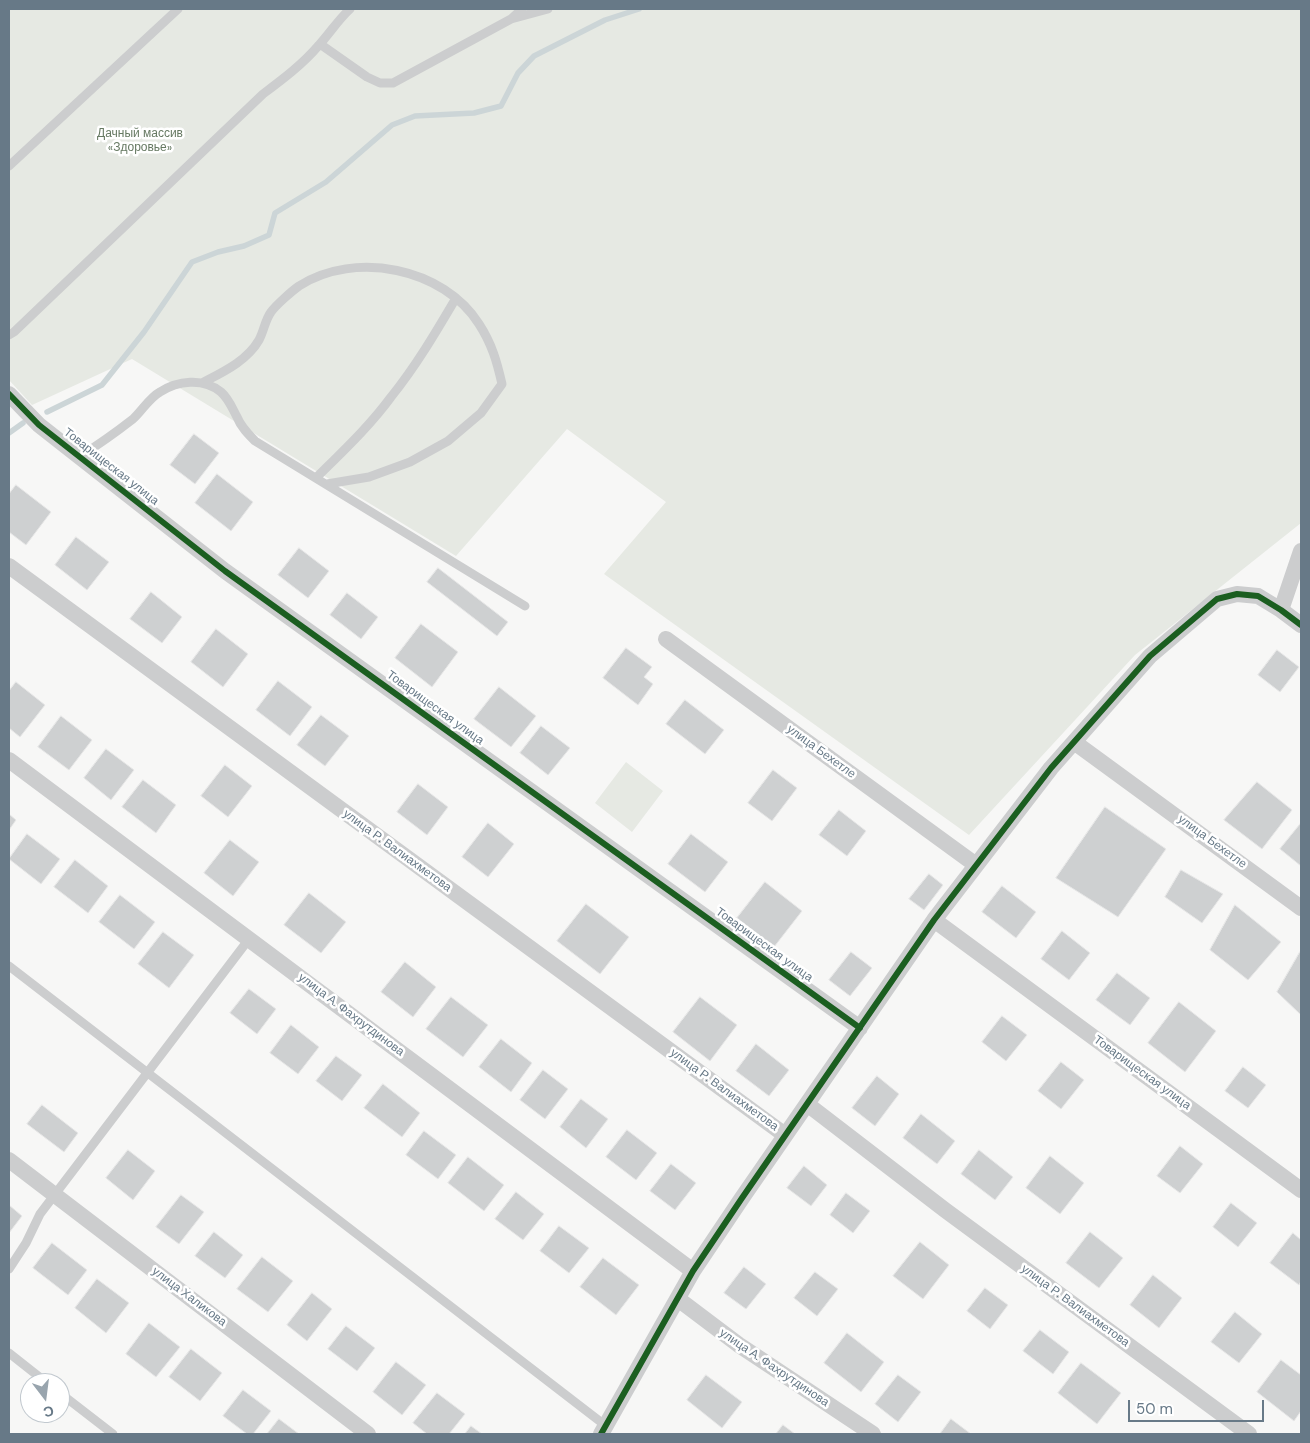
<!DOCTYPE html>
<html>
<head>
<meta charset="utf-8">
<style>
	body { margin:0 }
	#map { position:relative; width:1310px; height:1443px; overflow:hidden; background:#f7f7f6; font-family:"DM Sans",sans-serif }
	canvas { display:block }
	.frame { position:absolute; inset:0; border:10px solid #677987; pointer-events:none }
	.north { position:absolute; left:20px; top:1373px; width:50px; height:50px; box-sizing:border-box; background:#fff; border:1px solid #c2c9cf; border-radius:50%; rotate:165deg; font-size:14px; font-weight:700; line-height:20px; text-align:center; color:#677987 }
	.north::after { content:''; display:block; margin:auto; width:18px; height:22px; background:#99a5ae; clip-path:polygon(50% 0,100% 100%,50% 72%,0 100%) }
	.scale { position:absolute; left:1128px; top:1400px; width:136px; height:22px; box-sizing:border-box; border:2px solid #677987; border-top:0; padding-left:6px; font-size:15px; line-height:18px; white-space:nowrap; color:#677987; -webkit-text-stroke:4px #fff; paint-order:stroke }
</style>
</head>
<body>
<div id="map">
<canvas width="1310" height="1443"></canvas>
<div class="frame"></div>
<div class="north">С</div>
<div class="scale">50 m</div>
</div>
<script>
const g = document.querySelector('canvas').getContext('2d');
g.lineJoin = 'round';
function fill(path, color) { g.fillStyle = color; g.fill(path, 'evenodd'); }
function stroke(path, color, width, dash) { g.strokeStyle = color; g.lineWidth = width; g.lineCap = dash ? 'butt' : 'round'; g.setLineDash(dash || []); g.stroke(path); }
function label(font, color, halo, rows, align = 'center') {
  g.font = font + ' "DM Sans",sans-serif'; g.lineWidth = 5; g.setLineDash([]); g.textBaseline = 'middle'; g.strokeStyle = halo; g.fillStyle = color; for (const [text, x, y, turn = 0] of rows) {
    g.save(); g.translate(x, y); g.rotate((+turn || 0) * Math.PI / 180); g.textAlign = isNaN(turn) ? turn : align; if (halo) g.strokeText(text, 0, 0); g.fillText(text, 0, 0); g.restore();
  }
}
const green = new Path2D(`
	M 9,9 L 1301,9 L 1301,523 L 1135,655 L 969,835 L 604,574 L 666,502 L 567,429 L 456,556 L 132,359 L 32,405 L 9,380 Z
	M 626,762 L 663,791 L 632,832 L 595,803 Z`);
const stream = new Path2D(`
	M 47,412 L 102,385 L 144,332 L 192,262 L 218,252 L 244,246 L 269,235 L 275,213 L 326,182 L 392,125 L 415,116 L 474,113 L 501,106 L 518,73 L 534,56 L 605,20 L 639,9
	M 9,433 L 23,423`);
const building = new Path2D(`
	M 194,434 L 219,453 L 195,484 L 170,465 Z
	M 217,474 L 253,502 L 231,531 L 195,503 Z
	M 16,485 L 51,512 L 26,545 L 9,532 L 9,494 Z
	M 76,537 L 109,562 L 87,590 L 55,565 Z
	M 299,548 L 329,571 L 308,598 L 278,575 Z
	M 438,568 L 508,622 L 497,636 L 427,582 Z
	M 151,592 L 182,617 L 162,643 L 130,619 Z
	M 347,593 L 378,617 L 361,639 L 330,615 Z
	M 421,624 L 458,652 L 432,687 L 395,658 Z
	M 216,629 L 248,654 L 223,687 L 191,662 Z
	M 626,648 L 652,667 L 644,677 L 653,684 L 638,705 L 603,678 Z
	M 1277,650 L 1299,667 L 1280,692 L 1258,675 Z
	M 278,681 L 312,707 L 290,736 L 256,710 Z
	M 16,682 L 45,705 L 20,737 L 9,728 L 9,691 Z
	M 499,687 L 536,716 L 511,747 L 474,719 Z
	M 685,700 L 724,730 L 705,754 L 666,724 Z
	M 321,715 L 349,736 L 325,766 L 297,745 Z
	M 61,716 L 92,740 L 69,770 L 38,747 Z
	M 541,726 L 570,748 L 548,775 L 520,753 Z
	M 106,749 L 134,770 L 111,800 L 84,778 Z
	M 225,765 L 252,786 L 228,817 L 201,796 Z
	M 773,770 L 797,788 L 772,821 L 748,803 Z
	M 143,780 L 176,805 L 156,833 L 122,807 Z
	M 1257,782 L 1292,810 L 1262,849 L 1224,820 Z
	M 418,784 L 448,807 L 427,835 L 397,812 Z
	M 1105,807 L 1166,849 L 1118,917 L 1056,878 Z
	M 839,810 L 866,831 L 847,856 L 819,835 Z
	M 9,814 L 16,820 L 9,830 Z
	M 488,823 L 514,844 L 488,877 L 462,857 Z
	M 1301,823 L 1301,866 L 1280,849 Z
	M 27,834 L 60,859 L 41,884 L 9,859 Z
	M 691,834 L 728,862 L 705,892 L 668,864 Z
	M 230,840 L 259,862 L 233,896 L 204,873 Z
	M 75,860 L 108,886 L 88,913 L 54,887 Z
	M 1181,870 L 1223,894 L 1202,923 L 1165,897 Z
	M 929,874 L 943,885 L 924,910 L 909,899 Z
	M 765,882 L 802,911 L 774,947 L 737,918 Z
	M 1002,886 L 1036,912 L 1016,938 L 982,912 Z
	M 309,893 L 346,922 L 321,953 L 284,925 Z
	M 120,895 L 155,922 L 134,949 L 99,922 Z
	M 586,904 L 629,937 L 600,974 L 557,941 Z
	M 1235,905 L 1281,942 L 1248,980 L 1210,950 Z
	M 1062,931 L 1090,953 L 1069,980 L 1041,959 Z
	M 163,932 L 194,955 L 169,988 L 138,964 Z
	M 851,952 L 872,968 L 850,996 L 829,980 Z
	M 1300,952 L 1301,953 L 1301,1015 L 1277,992 Z
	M 405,962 L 436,987 L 413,1017 L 381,992 Z
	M 1117,973 L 1150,998 L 1130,1025 L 1096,1000 Z
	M 249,989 L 276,1009 L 257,1034 L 230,1013 Z
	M 451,997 L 488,1025 L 463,1057 L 426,1029 Z
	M 700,997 L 737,1025 L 710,1061 L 673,1032 Z
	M 1179,1002 L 1216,1031 L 1185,1072 L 1148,1043 Z
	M 1002,1016 L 1027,1035 L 1006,1061 L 982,1042 Z
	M 291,1025 L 319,1047 L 298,1074 L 270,1053 Z
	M 501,1039 L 532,1063 L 511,1092 L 479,1067 Z
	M 756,1044 L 789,1070 L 769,1096 L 736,1071 Z
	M 336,1056 L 362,1075 L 342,1101 L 316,1081 Z
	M 1061,1062 L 1084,1080 L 1061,1109 L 1038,1091 Z
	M 1243,1067 L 1266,1085 L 1248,1108 L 1225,1091 Z
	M 543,1070 L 568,1089 L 545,1119 L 520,1100 Z
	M 877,1076 L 899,1094 L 875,1126 L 852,1108 Z
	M 383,1084 L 420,1113 L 402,1137 L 364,1108 Z
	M 581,1099 L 608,1119 L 586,1148 L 560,1127 Z
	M 42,1105 L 78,1133 L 64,1152 L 27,1124 Z
	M 921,1114 L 955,1141 L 937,1164 L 903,1138 Z
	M 627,1130 L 657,1153 L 636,1180 L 606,1157 Z
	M 424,1131 L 456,1155 L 438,1179 L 406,1155 Z
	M 1180,1146 L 1203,1164 L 1180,1193 L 1157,1176 Z
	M 128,1150 L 155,1171 L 133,1200 L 106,1178 Z
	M 979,1150 L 1013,1177 L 995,1200 L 961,1174 Z
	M 1050,1156 L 1084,1183 L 1060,1214 L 1026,1188 Z
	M 468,1157 L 504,1185 L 484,1211 L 448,1183 Z
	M 671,1164 L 696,1183 L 675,1210 L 650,1191 Z
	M 804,1166 L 827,1185 L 811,1206 L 787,1188 Z
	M 516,1192 L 544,1214 L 523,1240 L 495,1219 Z
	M 846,1193 L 870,1211 L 853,1233 L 830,1215 Z
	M 181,1195 L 204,1212 L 179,1244 L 156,1227 Z
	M 1231,1203 L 1257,1223 L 1238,1247 L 1213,1227 Z
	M 9,1205 L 22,1216 L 9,1233 Z
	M 559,1226 L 589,1248 L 569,1273 L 540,1251 Z
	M 214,1232 L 243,1255 L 225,1278 L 195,1256 Z
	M 1090,1232 L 1123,1258 L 1099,1288 L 1066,1263 Z
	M 1293,1233 L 1301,1240 L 1301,1281 L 1299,1285 L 1270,1263 Z
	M 920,1242 L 949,1265 L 923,1299 L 893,1276 Z
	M 52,1243 L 87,1270 L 68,1295 L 33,1268 Z
	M 262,1257 L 293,1281 L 268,1312 L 237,1289 Z
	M 603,1258 L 639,1285 L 616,1315 L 580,1287 Z
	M 744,1267 L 766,1284 L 746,1309 L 724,1293 Z
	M 815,1272 L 838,1289 L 817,1316 L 794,1298 Z
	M 1153,1275 L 1182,1298 L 1159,1328 L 1130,1305 Z
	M 97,1279 L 129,1303 L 106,1333 L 75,1308 Z
	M 985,1288 L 1008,1305 L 990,1329 L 967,1311 Z
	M 312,1293 L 332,1309 L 307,1341 L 287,1325 Z
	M 1235,1312 L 1262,1334 L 1239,1363 L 1211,1342 Z
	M 149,1323 L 180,1347 L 156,1377 L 126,1354 Z
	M 346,1326 L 375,1348 L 357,1371 L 328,1349 Z
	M 1040,1330 L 1069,1352 L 1053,1374 L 1023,1351 Z
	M 847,1333 L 884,1362 L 861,1392 L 824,1363 Z
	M 191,1349 L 222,1373 L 200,1401 L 169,1377 Z
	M 1281,1360 L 1301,1375 L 1301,1411 L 1294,1421 L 1257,1392 Z
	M 396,1362 L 426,1385 L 402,1415 L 373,1392 Z
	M 1081,1363 L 1121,1393 L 1097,1424 L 1058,1393 Z
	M 706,1375 L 742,1402 L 722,1428 L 687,1400 Z
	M 898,1375 L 921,1392 L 898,1422 L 875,1404 Z
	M 243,1390 L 271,1411 L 253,1434 L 247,1434 L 223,1416 Z
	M 437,1393 L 465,1414 L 449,1434 L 427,1434 L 413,1423 Z
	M 279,1419 L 299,1434 L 267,1434 Z
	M 951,1419 L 971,1434 L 940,1434 Z
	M 783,1425 L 795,1434 L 776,1434 Z
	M 471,1426 L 482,1434 L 465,1434 Z`);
const service = new Path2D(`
	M 522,9 L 511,19 L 548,9
	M 320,44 L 367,77 L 380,83 L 393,83 L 511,19
	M 9,166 L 178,9
	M 9,335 L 14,332 L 263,94 C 283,79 303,64 319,45 C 330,33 338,20 350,9
	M 202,383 C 223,372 247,361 259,340 C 264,331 265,320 271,312 C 276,305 292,291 299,286 C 355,250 444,268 479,324 C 492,344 497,362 502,384 L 481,413 L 448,441 L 410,462 L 369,477 L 327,484
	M 79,457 C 98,445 115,433 133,419 C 142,411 149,398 160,392 C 177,381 203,377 221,392 C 229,399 232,408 237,417 C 241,427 248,434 255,441 L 525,606
	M 316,478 C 342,452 369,427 391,397 C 416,366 436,332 456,298
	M 9,966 L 606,1426
	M 9,1269 L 26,1243 L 40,1214 L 249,939
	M 9,1353 L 47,1383
	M 60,1393 L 113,1434`);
const minor = new Path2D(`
	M 9,394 L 39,425 L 225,571 L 860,1028
	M 9,566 L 785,1135
	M 1281,610 L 1301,551
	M 666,639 L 976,865
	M 1074,742 L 1301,908
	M 9,760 L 693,1271
	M 934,920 L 1301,1190
	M 807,1104 L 945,1210 L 1249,1434
	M 9,1160 L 368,1434
	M 678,1299 L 739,1345 L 873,1434
	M 601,1434 L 693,1271 L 742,1198 L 934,920 L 1051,768 L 1150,656 L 1217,599 L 1237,594 L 1258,596 L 1281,610 L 1301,625`);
const cycleway = new Path2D(`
	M 9,394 L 39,425 L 225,571 L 860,1028
	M 601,1434 L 693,1271 L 742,1198 L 934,920 L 1051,768 L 1150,656 L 1217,599 L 1237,594 L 1258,596 L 1281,610 L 1301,625`);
const parkNames = [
	["Дачный массив",140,134],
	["«Здоровье»",140,148]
];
const streetNames = [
	["Товарищеская улица",111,467,38],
	["Товарищеская улица",435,708,36],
	["улица Бехетле",821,752,36],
	["улица Бехетле",1212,842,36],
	["улица Р. Валиахметова",397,851,36],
	["Товарищеская улица",764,945,36],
	["улица А. Фахрутдинова",351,1015,37],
	["Товарищеская улица",1142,1073,36],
	["улица Р. Валиахметова",724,1090,36],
	["улица Халикова",189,1297,37],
	["улица Р. Валиахметова",1075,1306,36],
	["улица А. Фахрутдинова",774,1368,34]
];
fill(green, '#e6e9e3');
stroke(stream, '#ccd5d7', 5.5);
fill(building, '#ced0d1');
stroke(building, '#e6e6e6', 1);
stroke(service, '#cccdce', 9);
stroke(minor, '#cccdce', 16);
stroke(cycleway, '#1b5e20', 6);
label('12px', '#667962', '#fff', parkNames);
label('12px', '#677987', '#fff', streetNames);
</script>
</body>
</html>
